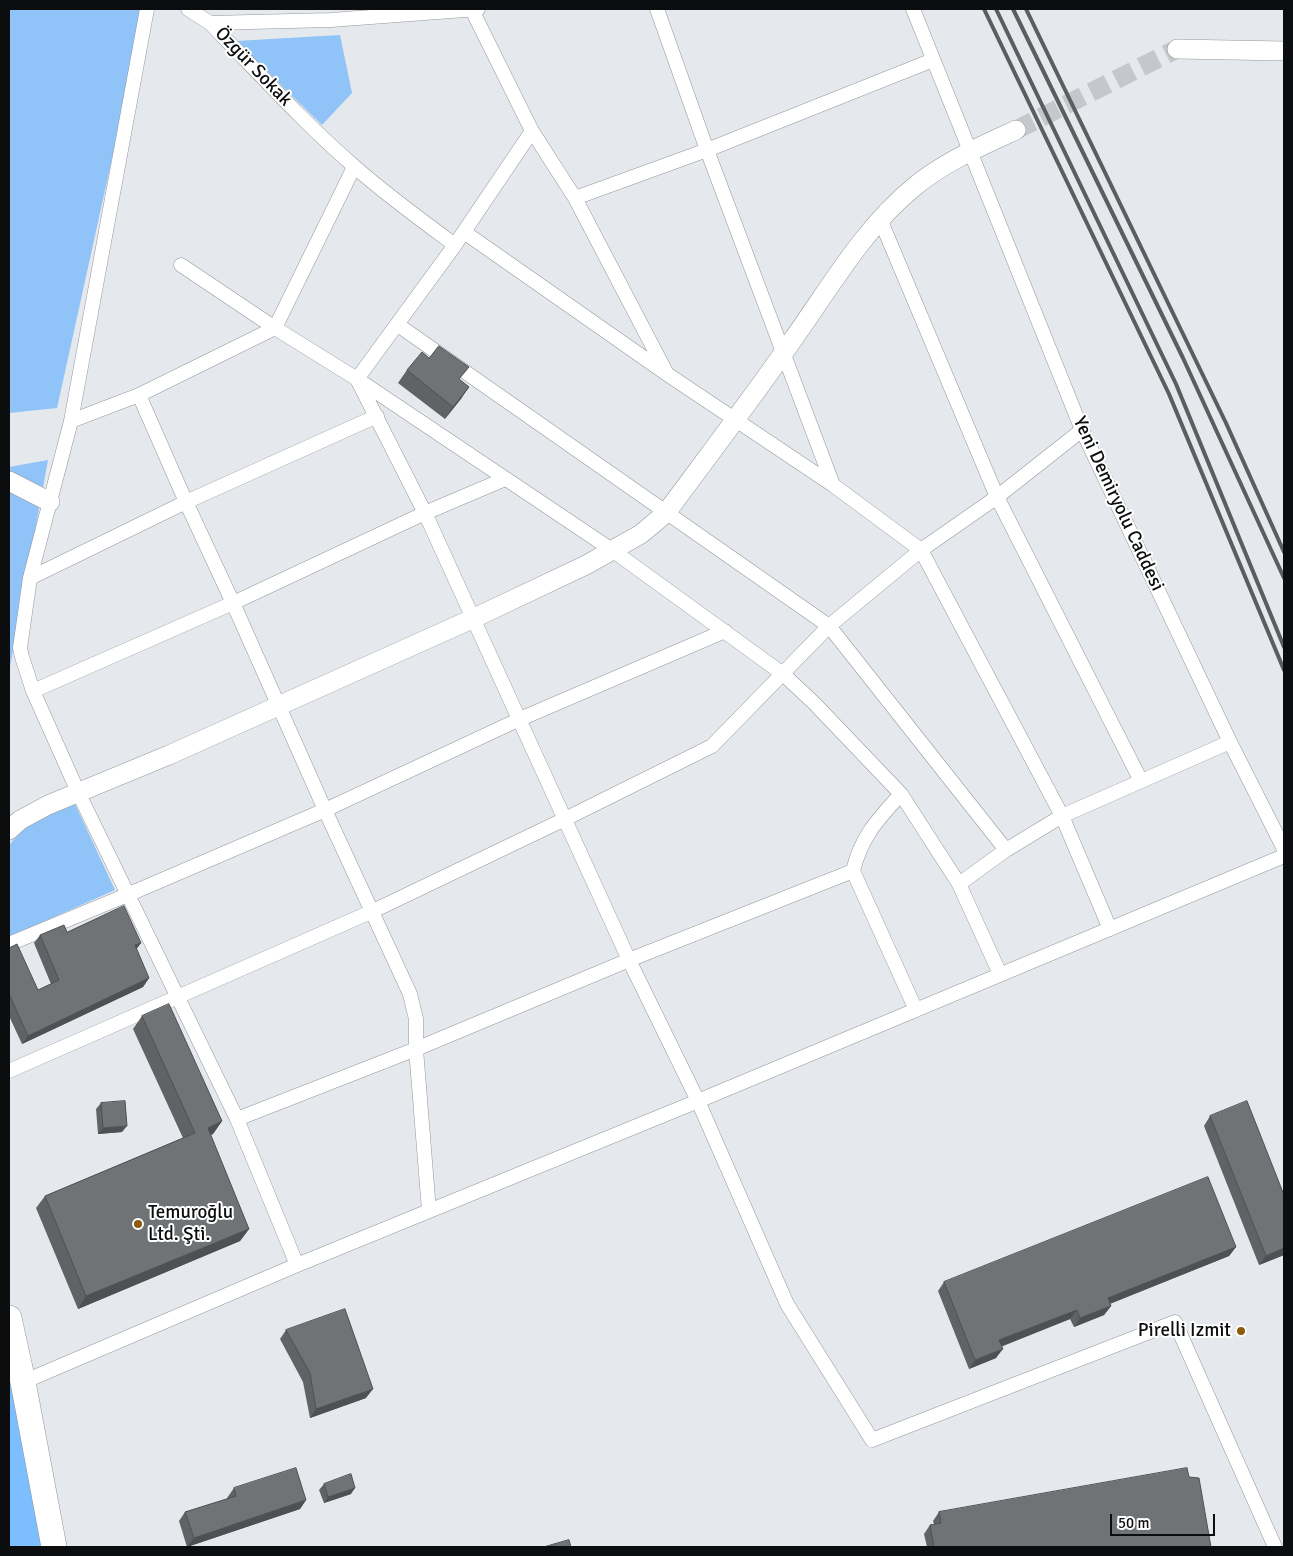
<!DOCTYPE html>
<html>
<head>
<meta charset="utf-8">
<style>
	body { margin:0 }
	#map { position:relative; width:1293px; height:1556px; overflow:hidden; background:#e5e8ec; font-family:Signika,sans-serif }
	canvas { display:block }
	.frame { position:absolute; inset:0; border:10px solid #0c0d0e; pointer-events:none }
	.scale { position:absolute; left:1110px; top:1514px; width:105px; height:22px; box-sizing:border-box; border:2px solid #0c0d0e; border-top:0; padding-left:6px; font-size:15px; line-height:18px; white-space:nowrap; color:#0c0d0e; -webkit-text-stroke:4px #fff; paint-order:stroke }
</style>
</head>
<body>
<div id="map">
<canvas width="1293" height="1556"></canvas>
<div class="frame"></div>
<div class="scale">50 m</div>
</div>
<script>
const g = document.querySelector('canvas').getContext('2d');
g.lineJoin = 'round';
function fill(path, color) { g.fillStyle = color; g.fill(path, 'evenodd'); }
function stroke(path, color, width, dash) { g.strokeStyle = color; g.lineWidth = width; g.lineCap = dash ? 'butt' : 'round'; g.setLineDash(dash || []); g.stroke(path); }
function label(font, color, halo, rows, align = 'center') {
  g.font = font + ' Signika,sans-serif'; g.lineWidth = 4; g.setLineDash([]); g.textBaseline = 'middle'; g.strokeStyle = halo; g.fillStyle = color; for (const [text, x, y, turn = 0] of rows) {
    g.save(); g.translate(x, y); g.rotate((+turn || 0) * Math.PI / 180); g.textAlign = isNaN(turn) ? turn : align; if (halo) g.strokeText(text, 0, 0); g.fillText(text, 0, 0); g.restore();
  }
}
const green = new Path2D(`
	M 9,9 L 145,9 L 57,408 L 9,413 Z
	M 340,35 L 352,93 L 322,125 L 236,41 Z
	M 48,460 L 9,672 L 9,467 Z
	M 74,802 L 115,890 L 9,937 L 9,846 C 25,823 49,814 74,802 Z`);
const forest = new Path2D(`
	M 9,1352 L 44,1547 L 9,1547 Z`);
const secondaryTunnel = new Path2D(`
	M 1016,130 L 1177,49`);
const street = new Path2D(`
	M 188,9 L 210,23
	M 657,9 L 707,150 L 833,485
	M 913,9 L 1082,430 L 1230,742 L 1284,849
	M 472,10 L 532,131 L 575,198 L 666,372
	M 532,131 L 455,245 L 357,379 L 425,513 L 629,960 L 698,1101 L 787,1304 L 872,1440 L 1175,1322 L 1275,1547
	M 575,198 L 707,150 L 933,60
	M 880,219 L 997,497 L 1141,781
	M 464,232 L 667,374 L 833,485 L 921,550 L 1062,816 L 1110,929
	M 455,245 C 421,220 388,196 356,168 C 304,123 258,72 210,23 L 331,20 L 478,9
	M 181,265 L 275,328 L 357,379 L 612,550 L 783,674 L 814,703 L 901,794 L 959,884 L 1006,850 L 1062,816 L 1230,742
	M 398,325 L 829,626 L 1006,850
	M 139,395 L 186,502 L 233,603 L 325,810 L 410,994 L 416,1019 L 416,1049 L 429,1211
	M 71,421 L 147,9
	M 30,578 L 186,502 L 377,416
	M 33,691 L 233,603 L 425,513 L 505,479
	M 853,871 L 916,1010
	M 959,884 L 1000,974
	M 9,944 L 127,895 L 325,810 L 520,719 L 725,631
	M 9,1071 L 373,911 L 565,819 L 712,746 L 829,626 L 921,550 L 997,497 L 1082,430
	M 237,1119 L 416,1049 L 629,960 L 853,871 C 861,837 878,819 901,794
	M 297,1265 L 237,1119 L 78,792 L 33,691 L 22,657 L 20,648 L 30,578 L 71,421 L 139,395 L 275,328 L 354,167
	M 23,1382 L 297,1265 L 698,1101 L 1284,856`);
const secondary = new Path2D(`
	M 1177,49 L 1284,51
	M 9,481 L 50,502
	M 9,830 L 20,820 L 48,805 L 169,755 L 472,619 L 586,565 L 641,534 L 666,513 C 709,455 753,397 794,338 C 831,286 864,228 914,187 C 944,162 981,146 1016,130`);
const highway = new Path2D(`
	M 9,1318 L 23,1382 L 54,1547`);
const rail = new Path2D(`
	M 984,9 L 1169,394 L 1284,670
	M 996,9 L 1176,384 L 1284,647
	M 1013,9 L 1183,358 L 1284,578
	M 1026,9 L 1226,423 L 1284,552`);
const wall = new Path2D(`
	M 429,358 L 469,387 L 445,419 L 398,383 L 407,370 Z
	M 67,932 L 141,943 L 136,949 L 149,978 L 143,987 L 22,1044 L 9,1016 L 9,948 L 38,990 L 51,984 L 34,943 L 40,935 Z
	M 142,1016 L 222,1121 L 213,1134 L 210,1135 L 249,1229 L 240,1241 L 78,1309 L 36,1208 L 45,1196 L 183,1138 L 133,1029 Z
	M 101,1103 L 122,1132 L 98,1134 L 96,1109 Z
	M 1210,1116 L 1284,1195 L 1284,1255 L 1259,1265 L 1204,1126 Z
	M 1236,1247 L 1229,1256 L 1110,1304 L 1111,1306 L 1104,1315 L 1074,1327 L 1070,1319 L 1002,1346 L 996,1358 L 969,1369 L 938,1291 L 944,1282 Z
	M 286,1330 L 366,1398 L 310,1418 L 303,1382 L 280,1339 Z
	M 1189,1477 L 1211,1547 L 927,1547 L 924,1534 L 930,1525 L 934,1524 L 933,1521 L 939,1512 Z
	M 324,1484 L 351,1494 L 324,1503 L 319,1490 Z
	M 234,1488 L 306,1500 L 300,1509 L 187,1547 L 179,1521 L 185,1512 L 227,1499 L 227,1498 Z`);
const shadedWall = new Path2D(`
	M 469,387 L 461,399 L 445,419 L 453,407 Z
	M 141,943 L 135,951 L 135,945 Z
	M 149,978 L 143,987 L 22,1044 L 28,1036 Z
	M 222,1121 L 213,1134 L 199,1140 L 208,1128 Z
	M 127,1126 L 122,1132 L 98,1134 L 103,1128 Z
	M 249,1229 L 240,1241 L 78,1309 L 86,1296 Z
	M 1236,1247 L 1229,1256 L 1101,1307 L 1108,1298 Z
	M 1284,1248 L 1284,1255 L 1259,1265 L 1266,1256 Z
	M 1111,1306 L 1104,1315 L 1074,1327 L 1080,1318 Z
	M 1077,1310 L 1070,1319 L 993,1350 L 999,1340 Z
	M 1003,1349 L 996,1358 L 969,1369 L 975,1360 Z
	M 373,1389 L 366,1398 L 310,1418 L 316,1409 Z
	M 355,1488 L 351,1494 L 324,1503 L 328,1497 Z
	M 306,1500 L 300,1509 L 187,1547 L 194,1538 Z`);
const building = new Path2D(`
	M 439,346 L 469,367 L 459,379 L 469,387 L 453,407 L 407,370 L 422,352 L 429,358 Z
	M 124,906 L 141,943 L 135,945 L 149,978 L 28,1036 L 9,994 L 9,948 L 17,944 L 38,990 L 59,980 L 40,935 L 64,925 L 67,932 Z
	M 169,1004 L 222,1121 L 208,1128 L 249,1229 L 86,1296 L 45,1196 L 195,1133 L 142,1016 Z
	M 125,1101 L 127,1126 L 103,1128 L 101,1103 Z
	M 1247,1101 L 1284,1195 L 1284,1248 L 1266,1256 L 1210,1116 Z
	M 1208,1177 L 1236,1247 L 1108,1298 L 1111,1306 L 1080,1318 L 1077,1310 L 999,1340 L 1003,1349 L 975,1360 L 944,1282 Z
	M 345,1309 L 373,1389 L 316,1409 L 310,1373 L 286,1330 Z
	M 296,1468 L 306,1500 L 194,1538 L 185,1512 L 236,1496 L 234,1488 Z
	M 1187,1468 L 1189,1477 L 1199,1478 L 1211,1547 L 934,1547 L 930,1525 L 941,1523 L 939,1512 Z
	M 351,1474 L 355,1488 L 328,1497 L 324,1484 Z
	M 569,1540 L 571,1547 L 544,1547 Z`);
const markers = [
	[138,1224,5,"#8f5a0c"],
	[1241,1331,5,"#8f5a0c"]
];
const streetNames = [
	["Özgür Sokak",253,67,46],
	["Yeni Demiryolu Caddesi",1118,504,65]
];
const poiNames = [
	["Temuroğlu",148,1213],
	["Ltd. Şti.",148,1235],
	["Pirelli Izmit",1231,1331,"right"]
];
fill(green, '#90c3f7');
fill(forest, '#7cbeff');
stroke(secondaryTunnel, '#c4c7cb', 19, [19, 9]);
stroke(street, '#94979b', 15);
stroke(secondary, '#94979b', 20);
stroke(highway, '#94979b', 26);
stroke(street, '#fff', 14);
stroke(secondary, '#fff', 19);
stroke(highway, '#fff', 25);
stroke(rail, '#5b5d5f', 4);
fill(wall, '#606365');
fill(shadedWall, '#4e5053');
fill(building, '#707376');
stroke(building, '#4e5053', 1);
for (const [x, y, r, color] of markers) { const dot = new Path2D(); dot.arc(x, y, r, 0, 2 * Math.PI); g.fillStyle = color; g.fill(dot); stroke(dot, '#fff', 2); }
label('19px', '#0c0d0e', '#fff', streetNames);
label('19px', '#0c0d0e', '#fff', poiNames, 'left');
</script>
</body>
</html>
